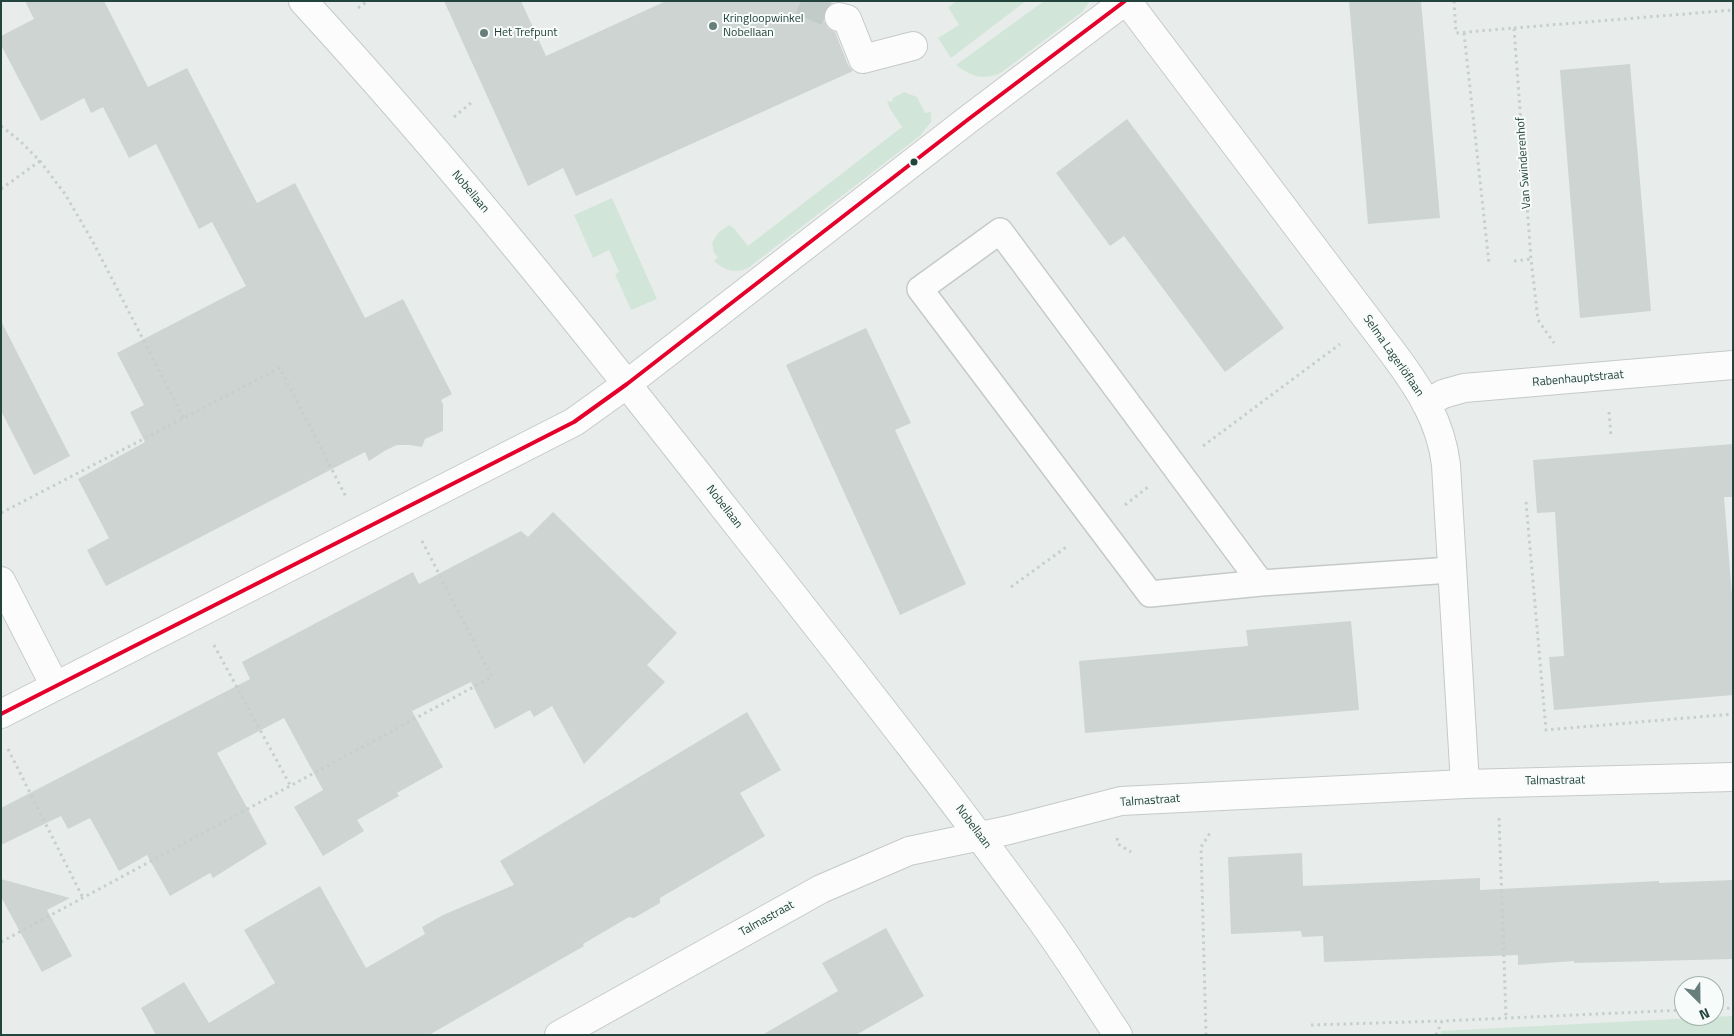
<!DOCTYPE html>
<html>
<head>
<meta charset="utf-8">
<style>
	body { margin:0 }
	#map { position:relative; width:1734px; height:1036px; overflow:hidden; background:#e8edeb; font-family:"Titillium Web",sans-serif }
	canvas { display:block }
	.frame { position:absolute; inset:0; border:2px solid #23433d; pointer-events:none }
	.north { position:absolute; left:1674px; top:976px; width:50px; height:50px; box-sizing:border-box; background:#f7fbf9; border:1px solid #a2b1ae; border-radius:50%; rotate:157deg; font-size:14px; font-weight:700; line-height:20px; text-align:center; color:#23433d }
	.north::after { content:''; display:block; margin:auto; width:18px; height:22px; background:#687e7a; clip-path:polygon(50% 0,100% 100%,50% 72%,0 100%) }
</style>
</head>
<body>
<div id="map">
<canvas width="1734" height="1036"></canvas>
<div class="frame"></div>
<div class="north">N</div>
</div>
<script>
const g = document.querySelector('canvas').getContext('2d');
g.lineJoin = 'round';
function fill(path, color) { g.fillStyle = color; g.fill(path, 'evenodd'); }
function stroke(path, color, width, dash) { g.strokeStyle = color; g.lineWidth = width; g.lineCap = dash ? 'butt' : 'round'; g.setLineDash(dash || []); g.stroke(path); }
function label(font, color, halo, rows, align = 'center') {
  g.font = font + ' "Titillium Web",sans-serif'; g.lineWidth = 4; g.setLineDash([]); g.textBaseline = 'middle'; g.strokeStyle = halo; g.fillStyle = color; for (const [text, x, y, turn = 0] of rows) {
    g.save(); g.translate(x, y); g.rotate((+turn || 0) * Math.PI / 180); g.textAlign = isNaN(turn) ? turn : align; if (halo) g.strokeText(text, 0, 0); g.fillText(text, 0, 0); g.restore();
  }
}
const green = new Path2D(`
	M 957,1 L 1026,1 L 951,58 L 938,38 L 959,25 L 948,7 Z
	M 1044,1 L 1090,1 L 1082,12 L 1002,72 C 985,81 971,77 956,65 Z
	M 904,92 L 917,97 L 925,113 L 931,112 L 931,122 L 921,135 L 748,268 C 735,274 724,270 714,261 L 718,257 L 714,253 L 712,243 L 718,233 L 729,225 L 734,228 L 748,246 L 902,127 L 890,109 L 887,101 L 892,102 L 893,98 Z
	M 612,198 L 657,299 L 631,310 L 615,274 L 619,272 L 609,250 L 593,258 L 574,215 Z
	M 1733,1016 L 1733,1035 L 1440,1035 L 1441,1031 Z`);
const building = new Path2D(`
	M 25,1 L 104,1 L 148,87 L 187,68 L 257,203 L 295,183 L 365,318 L 403,299 L 452,394 L 441,400 L 443,404 L 443,431 L 425,439 L 422,447 L 410,445 L 397,445 L 386,450 L 369,461 L 365,452 L 106,586 L 87,550 L 109,538 L 78,479 L 145,442 L 130,412 L 144,405 L 117,353 L 246,286 L 212,222 L 199,229 L 156,144 L 129,158 L 103,107 L 91,113 L 84,98 L 41,121 L 1,45 L 1,36 L 34,19 Z
	M 444,1 L 521,1 L 546,56 L 666,1 L 832,1 L 833,3 L 827,7 L 824,13 L 824,21 L 828,28 L 835,32 L 848,65 L 853,71 L 576,196 L 563,168 L 528,186 Z
	M 1349,1 L 1421,1 L 1440,218 L 1368,224 Z
	M 1630,64 L 1651,311 L 1580,318 L 1560,70 Z
	M 1127,119 L 1284,328 L 1225,372 L 1124,236 L 1110,246 L 1056,173 Z
	M 1,321 L 70,456 L 34,475 L 1,411 Z
	M 866,328 L 911,423 L 895,430 L 966,584 L 900,615 L 786,365 Z
	M 1733,444 L 1733,497 L 1724,497 L 1733,607 L 1733,695 L 1554,710 L 1549,657 L 1564,656 L 1555,512 L 1537,513 L 1533,460 Z
	M 553,512 L 677,633 L 647,665 L 665,682 L 584,764 L 552,706 L 534,717 L 530,710 L 495,729 L 471,682 L 412,711 L 443,767 L 397,793 L 399,796 L 357,820 L 364,831 L 323,856 L 294,807 L 323,790 L 284,718 L 217,753 L 267,844 L 213,878 L 210,873 L 170,896 L 147,855 L 119,871 L 90,818 L 68,829 L 61,816 L 1,845 L 1,808 L 250,679 L 242,662 L 413,572 L 419,584 L 521,531 L 528,537 Z
	M 1351,621 L 1359,710 L 1085,733 L 1079,661 L 1248,646 L 1246,630 Z
	M 747,712 L 781,770 L 740,793 L 765,836 L 660,898 L 660,903 L 634,918 L 629,917 L 583,944 L 584,946 L 429,1035 L 156,1035 L 141,1008 L 184,982 L 209,1023 L 275,983 L 244,930 L 320,886 L 366,968 L 425,934 L 422,927 L 443,915 L 514,885 L 500,861 Z
	M 1302,853 L 1303,886 L 1480,878 L 1480,890 L 1659,881 L 1659,883 L 1733,880 L 1733,959 L 1574,963 L 1574,961 L 1518,965 L 1518,955 L 1324,962 L 1323,936 L 1302,937 L 1301,931 L 1231,934 L 1228,857 Z
	M 1,879 L 70,898 L 47,910 L 72,956 L 42,972 L 1,897 Z
	M 886,928 L 924,996 L 856,1035 L 762,1035 L 838,991 L 822,963 Z`);
const streetTunnel = new Path2D(`
	M 801,1 L 839,17`);
const path = new Path2D(`
	M 1454,1 L 1456,33 L 1514,28 L 1531,259 L 1538,320 L 1554,343
	M 358,8 L 368,1
	M 1514,28 L 1733,10
	M 1464,33 L 1489,263
	M 454,117 L 472,102
	M 1,126 L 19,140 L 40,161 L 65,194 L 93,242 L 184,419
	M 1,189 L 40,161
	M 1514,261 L 1531,259
	M 1609,412 L 1611,436
	M 1203,446 L 1340,344
	M 1526,502 L 1546,730 L 1733,714
	M 1125,505 L 1148,487
	M 1,513 L 280,368 L 346,497
	M 1011,587 L 1069,545
	M 214,645 L 290,785
	M 8,749 L 83,898
	M 1499,818 L 1506,1017
	M 1117,838 L 1118,844 L 1131,852
	M 1,942 L 492,677 L 421,539
	M 1714,1009 L 1733,1008
	M 1311,1025 L 1442,1021
	M 1206,1035 L 1201,847 L 1210,833
	M 1436,1035 L 1442,1021 L 1684,1010`);
const lane = new Path2D(`
	M 1261,583 L 1150,594 L 920,289 L 1000,231 L 1261,583 L 1451,570`);
const street = new Path2D(`
	M 1127,1 L 1393,353 C 1419,388 1441,421 1446,465 L 1465,784
	M 839,17 L 847,19 L 863,59 L 913,46
	M 1426,404 L 1443,394 L 1464,388 L 1733,365
	M 1,581 L 55,686
	M 1,714 L 574,422 L 627,384 L 970,118 L 1125,1
	M 559,1035 L 821,889 L 909,851 L 1009,830 L 1121,801 L 1465,784 L 1733,777`);
const secondary = new Path2D(`
	M 303,1 C 454,165 593,340 730,515 C 835,649 941,782 1041,920 C 1068,957 1092,996 1118,1035`);
const bus1 = new Path2D(`
	M 1,714 L 574,422 L 627,384 L 970,118 L 1125,1`);
const markers = [
	[713,26,5,"#687e7a"],
	[484,33,5,"#687e7a"],
	[914,162,4.5,"#23433d"]
];
const poiNames = [
	["Kringloopwinkel",723,19],
	["Nobellaan",723,33],
	["Het Trefpunt",494,33]
];
const streetNames = [
	["Van Swinderenhof",1524,163,-94],
	["Nobellaan",470,192,50],
	["Selma Lagerlöflaan",1393,356,55],
	["Rabenhauptstraat",1578,379,-5],
	["Nobellaan",724,507,52],
	["Talmastraat",1555,781,-1],
	["Talmastraat",1150,801,-4],
	["Nobellaan",973,827,53],
	["Talmastraat",767,919,-29]
];
fill(green, '#d1e6d9');
fill(building, '#ced4d2');
stroke(streetTunnel, '#c1cbc8', 28, [28, 14]);
stroke(lane, '#c5cac8', 28);
stroke(street, '#c5cac8', 30);
stroke(secondary, '#c3cbc8', 30);
stroke(path, '#c6cfcd', 3, [2.5, 4]);
stroke(lane, '#fcfcfc', 25);
stroke(street, '#fcfcfc', 28);
stroke(secondary, '#fcfcfc', 28);
stroke(bus1, '#e4002b', 4);
for (const [x, y, r, color] of markers) { const dot = new Path2D(); dot.arc(x, y, r, 0, 2 * Math.PI); g.fillStyle = color; g.fill(dot); stroke(dot, '#f7fbf9', 2); }
label('12px', '#23433d', '#f7fbf9', poiNames, 'left');
label('12px', '#23433d', '#f7fbf9', streetNames);
</script>
</body>
</html>
